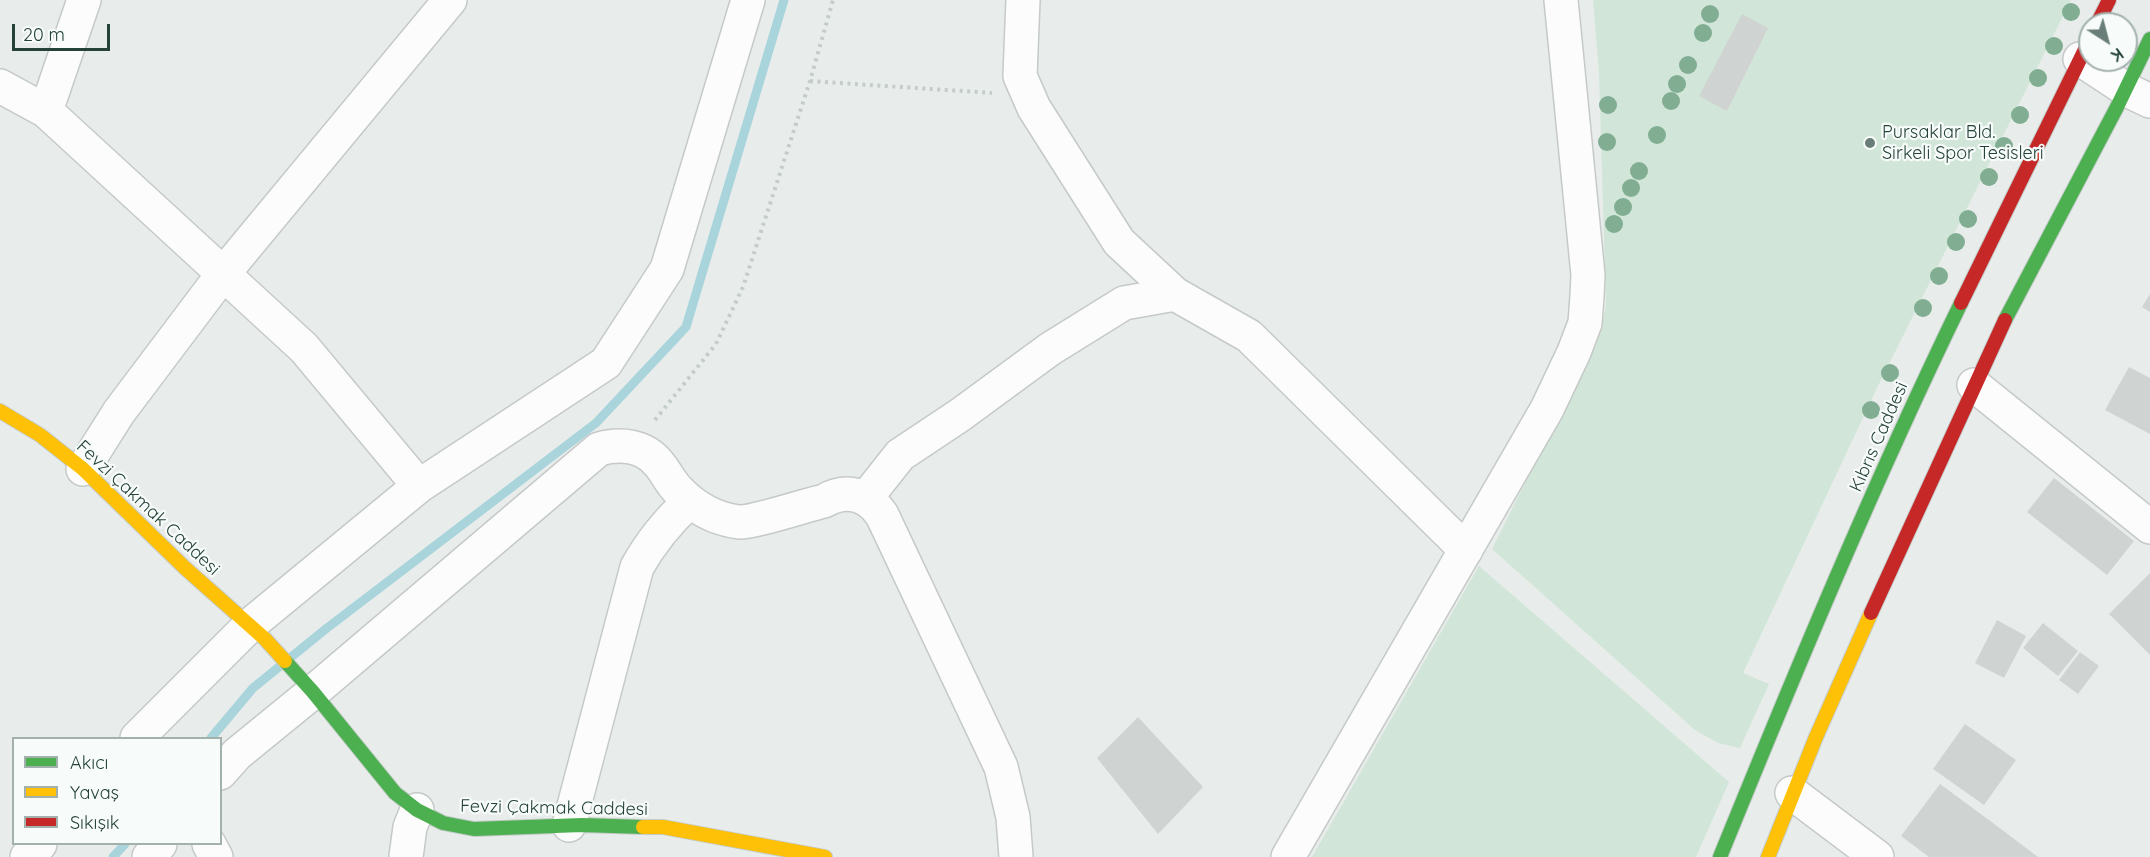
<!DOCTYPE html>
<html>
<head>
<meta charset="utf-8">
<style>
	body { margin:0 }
	#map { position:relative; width:2150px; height:857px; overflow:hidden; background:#e8edeb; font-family:Quicksand,sans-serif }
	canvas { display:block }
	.legend { position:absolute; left:12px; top:737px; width:210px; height:108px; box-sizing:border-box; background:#f7fbf9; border:2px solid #a3b1ad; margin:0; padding:8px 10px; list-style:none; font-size:18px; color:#24423a }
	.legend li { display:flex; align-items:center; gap:12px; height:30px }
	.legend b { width:30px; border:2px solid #a3b1ad }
	.north { position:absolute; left:2078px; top:12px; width:60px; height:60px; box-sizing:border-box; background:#f7fbf9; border:2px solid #a3b1ad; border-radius:50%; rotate:144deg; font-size:16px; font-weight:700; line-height:24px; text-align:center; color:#24423a }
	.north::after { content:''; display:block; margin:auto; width:21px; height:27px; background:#697e78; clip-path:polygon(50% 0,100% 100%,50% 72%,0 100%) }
	.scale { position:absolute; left:12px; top:24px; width:98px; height:27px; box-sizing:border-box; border:3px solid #24423a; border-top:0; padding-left:8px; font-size:18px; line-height:21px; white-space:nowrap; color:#24423a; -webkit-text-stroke:4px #f7fbf9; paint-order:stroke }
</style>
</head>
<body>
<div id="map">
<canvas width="2150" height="857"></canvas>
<ul class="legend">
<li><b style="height:8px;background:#4caf50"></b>Akıcı</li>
<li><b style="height:8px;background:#ffc107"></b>Yavaş</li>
<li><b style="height:8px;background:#c62828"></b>Sıkışık</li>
</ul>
<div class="north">K</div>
<div class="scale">20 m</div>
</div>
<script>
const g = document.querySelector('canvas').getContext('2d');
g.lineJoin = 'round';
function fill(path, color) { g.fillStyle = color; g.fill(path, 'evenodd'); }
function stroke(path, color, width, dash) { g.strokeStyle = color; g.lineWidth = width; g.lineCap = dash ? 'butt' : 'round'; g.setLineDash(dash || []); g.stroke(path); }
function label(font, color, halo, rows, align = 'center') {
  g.font = font + ' Quicksand,sans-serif'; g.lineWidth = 4.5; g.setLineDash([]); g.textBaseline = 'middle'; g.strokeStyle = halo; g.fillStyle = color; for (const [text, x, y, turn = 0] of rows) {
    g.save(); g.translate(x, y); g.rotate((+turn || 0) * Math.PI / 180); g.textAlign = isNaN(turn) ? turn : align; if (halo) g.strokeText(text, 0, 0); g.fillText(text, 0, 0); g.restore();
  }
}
const green = new Path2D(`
	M 1593,0 L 2071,0 L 1877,388 L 1743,673 L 1769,684 L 1740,748 L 1718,743 L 1695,730 L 1492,549 L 1600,333 L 1606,306 L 1599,74 Z
	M 1479,566 L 1729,782 L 1696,857 L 1312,857 Z`);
const stream = new Path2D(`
	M 211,738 L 253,688 L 327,628 L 596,423 L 686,327 L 784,0
	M 113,857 L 125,844`);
const building = new Path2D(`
	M 1742,14 L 1768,28 L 1727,111 L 1699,96 Z
	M 2150,294 L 2150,312 L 2142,307 Z
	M 2129,367 L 2150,378 L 2150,434 L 2105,410 Z
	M 2054,478 L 2134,541 L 2107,575 L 2027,512 Z
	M 2150,573 L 2150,655 L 2109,614 Z
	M 1997,620 L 2026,636 L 2004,678 L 1975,663 Z
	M 2043,623 L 2078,651 L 2058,676 L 2023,648 Z
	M 2080,652 L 2099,666 L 2078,694 L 2059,680 Z
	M 1138,717 L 1203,787 L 1158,834 L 1097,758 Z
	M 1965,724 L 2016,760 L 1984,805 L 1933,769 Z
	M 1940,784 L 1993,823 L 2038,857 L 1929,857 L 1901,836 Z`);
const path = new Path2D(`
	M 810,81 L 992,93
	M 655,420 L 716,344 L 743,287 L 810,81 L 833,0`);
const street = new Path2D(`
	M 1023,0 L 1020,76 L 1034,108 L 1119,242 L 1175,294
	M 2080,59 L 2127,90 L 2150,101
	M 0,86 L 46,111 L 304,348 L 419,486
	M 46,111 L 84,0
	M 1974,385 L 2150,527
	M 83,469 L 119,412 L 223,274 L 450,0
	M 866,498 L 900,455 L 960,415 L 1050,349 L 1124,303 L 1175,294 L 1249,336 L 1466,550
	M 137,738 L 250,625 L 419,486 L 606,363 L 667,269 L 748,0
	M 220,773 L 237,754 L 313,692 L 599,449 C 620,443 644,445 659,464 C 666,472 670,482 678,490 C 694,507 715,519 739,522 C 752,523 807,505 824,501 C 847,488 868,494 882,515 L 1001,767 L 1013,817 L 1016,857
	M 1792,793 L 1877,857
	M 569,825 L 637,567 C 651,542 668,521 690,501
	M 209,844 L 216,857
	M 27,857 L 40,844
	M 149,857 L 160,844
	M 406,857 L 410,827 L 417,810
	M 1288,857 L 1547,409 L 1574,352 L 1585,323 L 1587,296 L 1588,275 L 1561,0`);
const fast = new Path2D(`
	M 2005,320 L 2117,107 L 2150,39
	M 285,661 L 313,692 L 395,793 L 417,810 L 443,823 L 474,829 L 582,825 L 643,827
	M 1720,857 C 1796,670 1873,484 1961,303`);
const slow = new Path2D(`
	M 0,411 L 40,435 L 83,469 L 185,568 L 265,639 L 285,661
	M 643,827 L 663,827 L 825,857
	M 1768,857 L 1816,737 L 1871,613`);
const jam = new Path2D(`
	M 2097,24 L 2109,0
	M 1961,303 L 2090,39
	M 1871,613 L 2005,320`);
const trees = [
	[2071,12],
	[1710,14],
	[1703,33],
	[2054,46],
	[1688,65],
	[2038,78],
	[1677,84],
	[1671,101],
	[1608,105],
	[2020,115],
	[1657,135],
	[1607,142],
	[2004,146],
	[1639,171],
	[1989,177],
	[1631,188],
	[1623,207],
	[1968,219],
	[1614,224],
	[1956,242],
	[1939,276],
	[1923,308],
	[1890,373],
	[1871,410]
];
const markers = [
	[1870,143,6,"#697e78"]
];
const poiNames = [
	["Pursaklar Bld.",1882,133],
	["Sirkeli Spor Tesisleri",1882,154]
];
const streetNames = [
	["Kıbrıs Caddesi",1879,437,-66],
	["Fevzi Çakmak Caddesi",148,508,43],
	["Fevzi Çakmak Caddesi",554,808,1]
];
fill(green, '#d1e6d8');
stroke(stream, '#a9d4db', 9);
fill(building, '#cfd4d2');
stroke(street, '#c5cac8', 36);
stroke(fast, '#c3cbc8', 16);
stroke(slow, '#c3cbc8', 16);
stroke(jam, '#c3cbc8', 16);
stroke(path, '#c3ccca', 4, [3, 4.5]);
stroke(street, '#fcfcfc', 33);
stroke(fast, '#4caf50', 14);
stroke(slow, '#ffc107', 14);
stroke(jam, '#c62828', 14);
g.fillStyle = '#81ae93';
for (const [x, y] of trees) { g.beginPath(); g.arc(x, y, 9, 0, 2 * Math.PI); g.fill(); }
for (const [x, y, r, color] of markers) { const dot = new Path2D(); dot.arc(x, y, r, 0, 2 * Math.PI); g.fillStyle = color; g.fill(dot); stroke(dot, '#f7fbf9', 2); }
label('18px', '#24423a', '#f7fbf9', poiNames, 'left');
label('18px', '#24423a', '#f7fbf9', streetNames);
</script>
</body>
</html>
